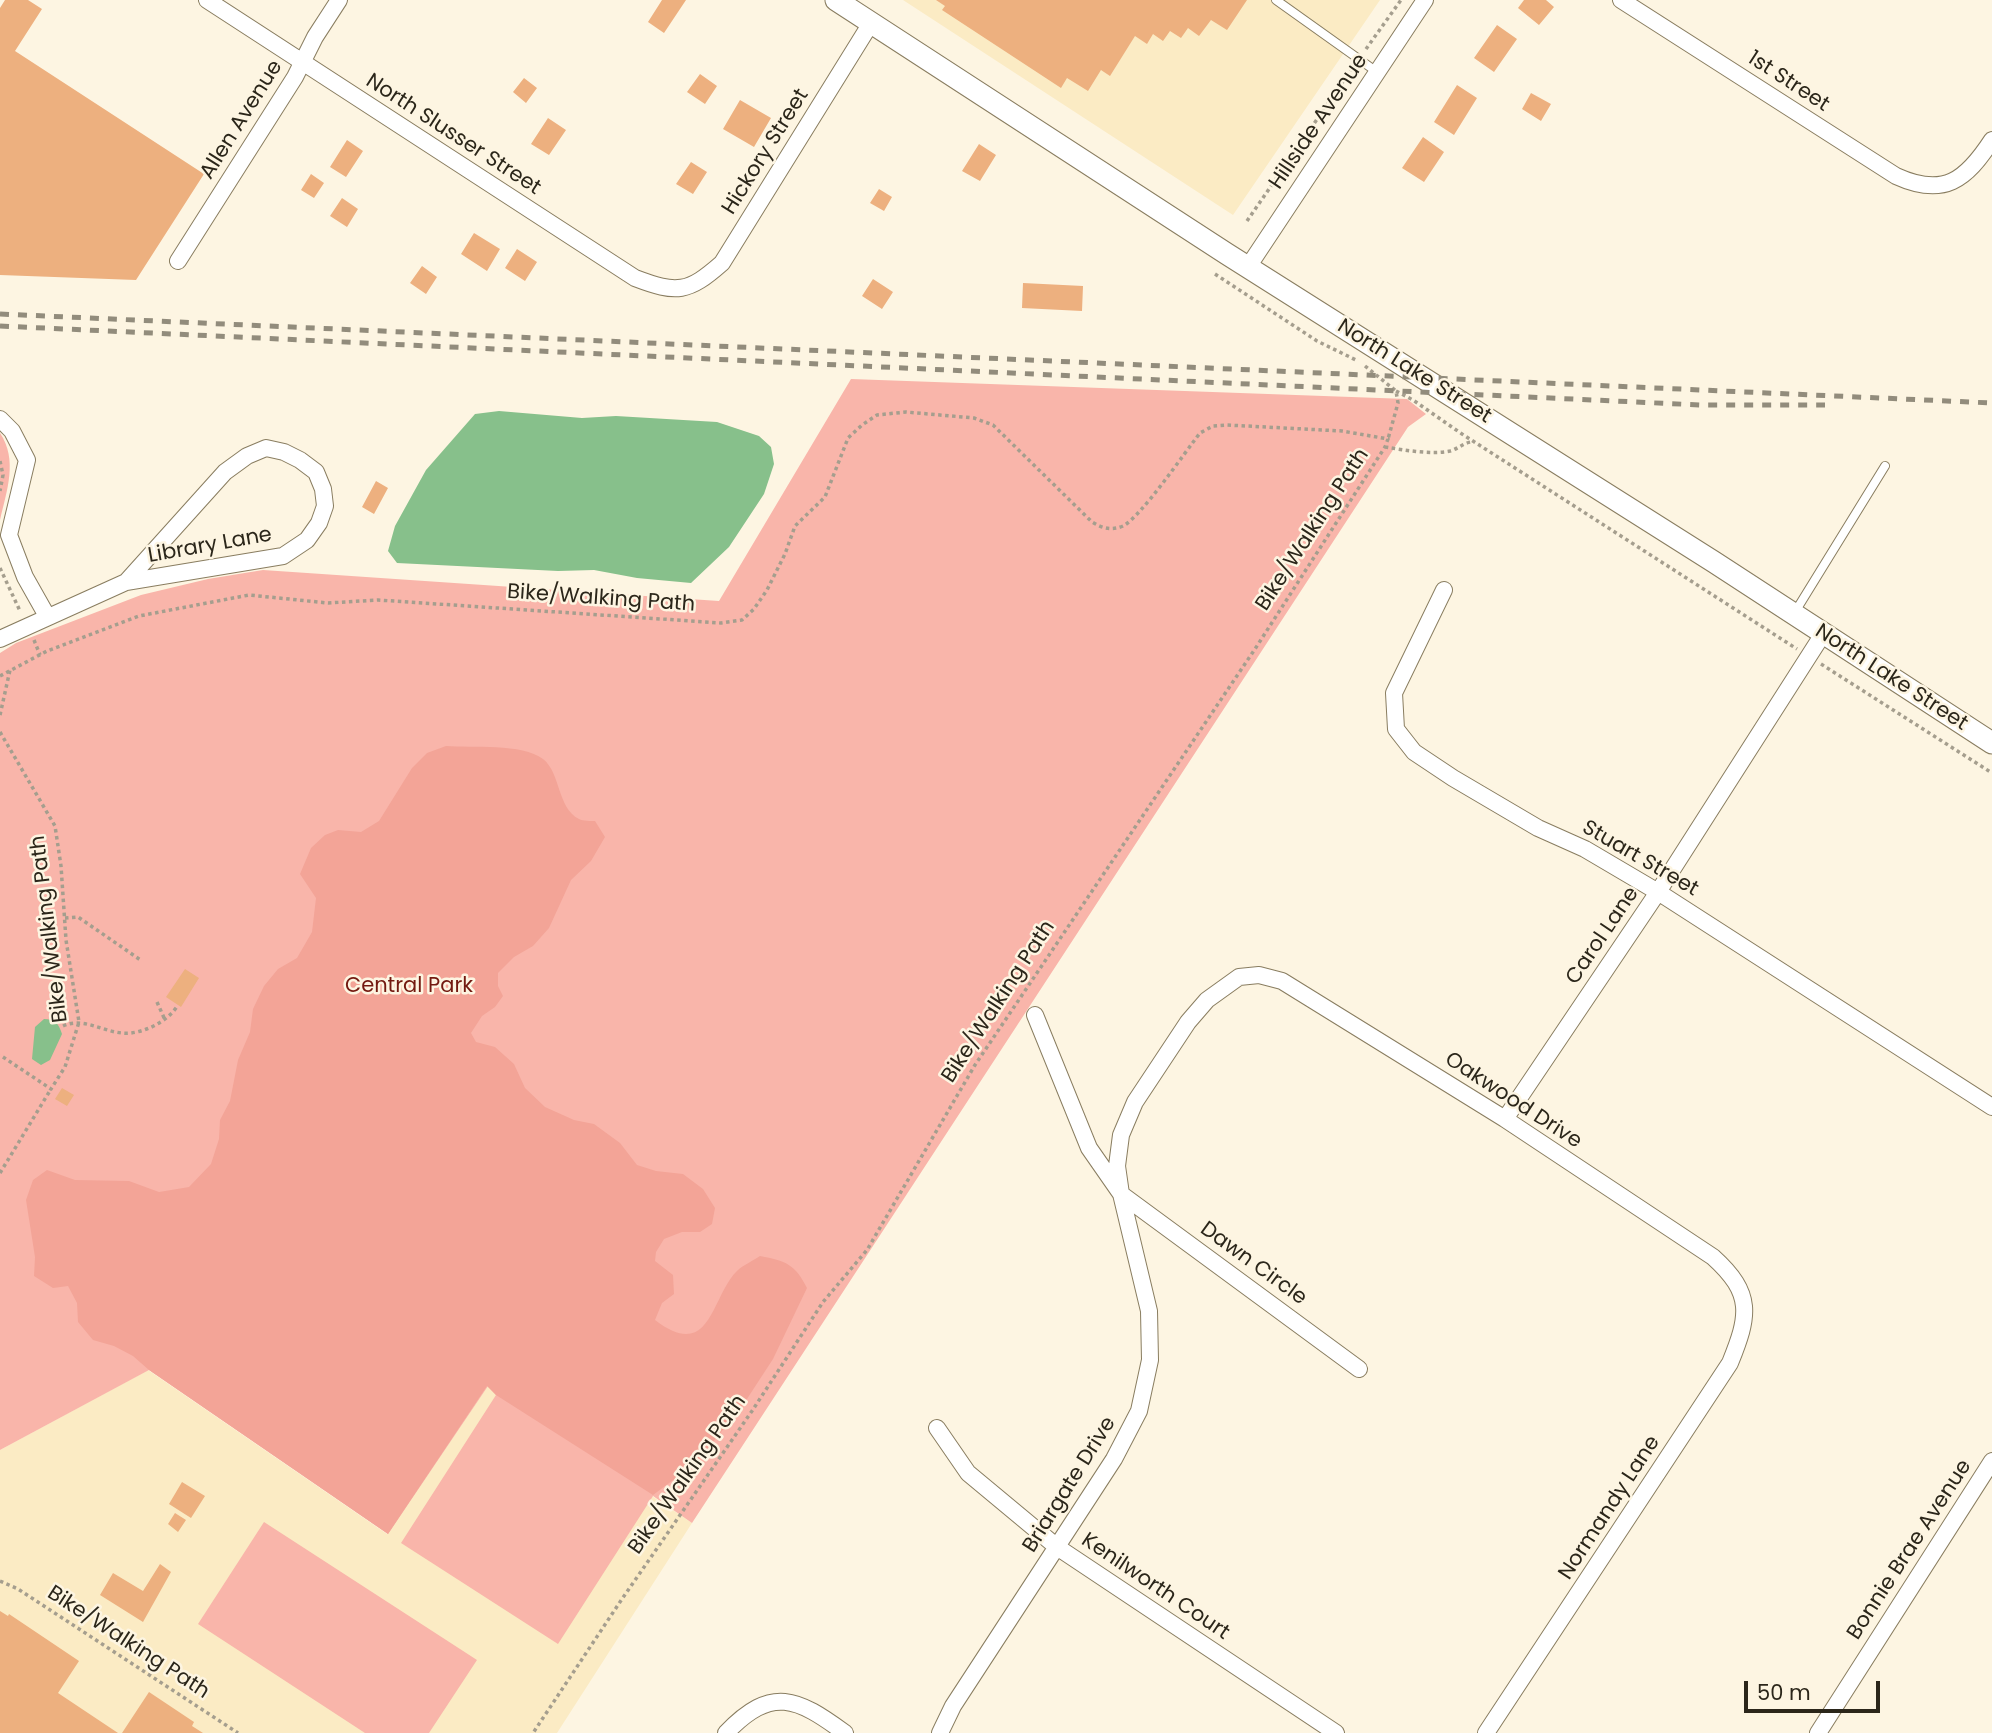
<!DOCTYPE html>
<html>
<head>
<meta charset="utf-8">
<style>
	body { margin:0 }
	#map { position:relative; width:1992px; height:1733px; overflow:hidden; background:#fdf5e2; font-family:Poppins,sans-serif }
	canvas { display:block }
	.scale { position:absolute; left:1744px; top:1681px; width:136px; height:32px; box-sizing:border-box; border:4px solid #2b261a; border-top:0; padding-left:9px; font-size:21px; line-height:24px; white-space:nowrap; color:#2b261a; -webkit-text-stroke:5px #fdf5e2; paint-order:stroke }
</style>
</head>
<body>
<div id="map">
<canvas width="1992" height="1733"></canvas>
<div class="scale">50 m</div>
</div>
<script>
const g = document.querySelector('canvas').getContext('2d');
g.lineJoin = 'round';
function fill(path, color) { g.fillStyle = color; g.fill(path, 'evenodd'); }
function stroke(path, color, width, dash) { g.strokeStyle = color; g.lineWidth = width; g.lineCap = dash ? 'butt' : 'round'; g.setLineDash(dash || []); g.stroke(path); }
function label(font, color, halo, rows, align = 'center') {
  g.font = font + ' Poppins,sans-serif'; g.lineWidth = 5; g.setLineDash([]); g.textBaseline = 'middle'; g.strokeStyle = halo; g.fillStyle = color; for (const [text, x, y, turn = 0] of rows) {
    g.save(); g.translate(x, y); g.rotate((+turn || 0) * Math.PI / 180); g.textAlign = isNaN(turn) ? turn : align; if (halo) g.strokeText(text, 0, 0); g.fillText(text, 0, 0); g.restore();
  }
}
const built = new Path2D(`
	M 903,0 L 1380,0 L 1233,215 Z
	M 148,1370 L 387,1534 L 487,1385 L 692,1523 L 557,1733 L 0,1733 L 0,1450 Z`);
const green = new Path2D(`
	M 851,379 L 1407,399 L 1426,414 L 1408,427 L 692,1523 L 653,1496 L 558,1644 L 401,1543 L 496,1395 L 488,1386 L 388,1534 L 149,1370 L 0,1450 L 0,653 L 16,643 L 141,595 L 208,579 L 263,570 L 719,601 Z
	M 0,433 C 18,460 7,490 0,520 Z
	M 264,1522 L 477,1660 L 429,1733 L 365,1733 L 198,1624 Z`);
const forest = new Path2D(`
	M 446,746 C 472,748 522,743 543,759 C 561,773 557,808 579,819 C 583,821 591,821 595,821 L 605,837 L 591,861 L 571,880 L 549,928 L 533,946 L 514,957 L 498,973 L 498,986 L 503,996 L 495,1007 L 482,1016 L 471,1033 L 476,1042 L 495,1047 L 514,1064 L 525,1088 L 545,1107 L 574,1120 L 594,1124 L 620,1143 L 637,1165 L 656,1171 L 683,1174 L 703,1189 L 715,1208 L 712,1224 L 700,1232 L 682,1232 L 664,1239 L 656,1252 L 655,1261 L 673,1275 L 674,1294 L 662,1303 L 655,1320 C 711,1363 711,1296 737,1271 C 743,1265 753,1261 760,1256 C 786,1261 795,1264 807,1288 L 773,1359 L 743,1405 L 696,1463 L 653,1495 L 496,1395 L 487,1386 L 388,1534 L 149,1370 L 133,1356 L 114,1346 L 93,1340 L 78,1322 L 77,1303 L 68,1286 L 53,1288 L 34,1276 L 35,1257 L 26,1200 L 33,1180 L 47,1170 L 75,1180 L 129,1181 L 159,1192 L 189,1187 L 211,1164 L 219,1139 L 220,1120 L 230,1101 L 238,1060 L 250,1032 L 253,1009 L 264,986 L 278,969 L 297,958 L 312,932 L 316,898 L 300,874 L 311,848 L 325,835 L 338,830 L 361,832 L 379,821 L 412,768 L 427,753 Z`);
const water = new Path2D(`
	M 499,411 L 582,418 L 616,416 L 717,422 L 759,436 L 771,447 L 774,464 L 764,494 L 729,547 L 691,583 L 637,578 L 594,570 L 558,571 L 397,563 L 388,551 L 395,526 L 426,470 L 475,414 Z
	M 44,1019 C 55,1019 59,1024 62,1034 L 50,1060 L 41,1065 L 32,1059 L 35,1027 Z`);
const building = new Path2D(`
	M 5,0 L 28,0 L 42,9 L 15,51 L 204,174 L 136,280 L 0,275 L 0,8 Z
	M 662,0 L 686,0 L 664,33 L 648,22 Z
	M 936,0 L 1247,0 L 1227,30 L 1211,20 L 1199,36 L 1188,28 L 1181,38 L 1170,31 L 1163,41 L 1153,34 L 1147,44 L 1135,36 L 1110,76 L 1101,70 L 1088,91 L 1067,78 L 1061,88 L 942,10 L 945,6 Z
	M 1524,0 L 1546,0 L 1554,7 L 1539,25 L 1518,8 Z
	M 1497,25 L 1517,39 L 1494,72 L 1474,58 Z
	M 700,74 L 717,86 L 705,104 L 687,92 Z
	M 524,78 L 537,88 L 526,103 L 513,92 Z
	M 1457,85 L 1477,98 L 1454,135 L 1434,122 Z
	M 1531,93 L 1551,104 L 1541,121 L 1522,109 Z
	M 740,100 L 771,118 L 754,147 L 723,129 Z
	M 548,118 L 566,130 L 549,155 L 531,144 Z
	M 1423,137 L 1444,152 L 1424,182 L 1402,168 Z
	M 347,140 L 363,151 L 346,177 L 330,167 Z
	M 979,144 L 996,155 L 980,181 L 962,171 Z
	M 691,162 L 707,172 L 693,194 L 676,184 Z
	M 311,174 L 324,183 L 314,198 L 301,190 Z
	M 879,189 L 892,197 L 884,211 L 870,203 Z
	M 342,198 L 358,209 L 347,227 L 330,216 Z
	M 474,233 L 500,249 L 487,271 L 461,254 Z
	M 517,249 L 537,262 L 525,281 L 505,268 Z
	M 422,266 L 437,277 L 426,294 L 410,283 Z
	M 873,279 L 893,292 L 882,309 L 862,296 Z
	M 1023,283 L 1083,286 L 1082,311 L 1022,308 Z
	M 376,481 L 388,488 L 374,514 L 362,507 Z
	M 185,969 L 199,978 L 181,1007 L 166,997 Z
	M 62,1088 L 74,1095 L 67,1106 L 55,1099 Z
	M 182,1482 L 205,1496 L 191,1518 L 169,1504 Z
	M 175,1513 L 186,1520 L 178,1532 L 168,1524 Z
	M 160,1564 L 171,1572 L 143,1622 L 100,1595 L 113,1573 L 143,1591 Z
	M 0,1611 L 8,1616 L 9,1614 L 79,1661 L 58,1693 L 118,1733 L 0,1733 Z
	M 149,1692 L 194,1722 L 192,1726 L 203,1733 L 122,1733 Z`);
const path = new Path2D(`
	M 1366,49 L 1401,0
	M 1247,221 L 1351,70
	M 1215,274 L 1317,341 L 1356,360
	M 1365,366 L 1396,391 L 1398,403 L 1388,439
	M 1396,391 L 1413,400 L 1462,434 L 1797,649
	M 1385,447 C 1404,450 1431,455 1450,451 C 1458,449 1463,443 1471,442
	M 0,461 L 3,475 L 0,491
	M 0,568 L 20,611
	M 34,640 L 40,655
	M 1821,664 L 1992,773
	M 0,676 L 47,651 L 139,616 L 249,595 L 328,603 L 378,600 L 721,623 L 742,620 L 754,609 L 767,590 L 785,554 L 795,526 L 825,497 L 848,438 L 862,425 L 877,415 L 906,412 L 974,418 L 993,425 L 1092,522 C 1102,528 1111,531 1123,526 C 1141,517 1185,452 1200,433 L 1213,426 L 1227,425 L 1342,431 L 1388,439 L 1385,447 L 1255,649 L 975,1065 L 867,1250 L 823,1302 L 752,1411 L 622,1599 L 533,1733
	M 0,715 L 10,670
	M 0,732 L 55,826 L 61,866 L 66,940 L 79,1022 L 65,1067 L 51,1089 L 0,1055
	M 65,918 L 78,917 L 142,961
	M 157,1002 L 165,1020
	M 63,1026 C 83,1017 101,1031 122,1033 C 141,1035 168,1022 178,1005
	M 0,1173 L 51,1089
	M 0,1581 L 18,1589 L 238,1733`);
const service = new Path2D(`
	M 1276,0 L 1377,72
	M 1795,612 L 1885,466`);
const minor = new Path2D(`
	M 207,0 L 635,278 C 677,294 688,293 722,263 L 871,23
	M 1621,0 L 1896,176 C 1944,198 1966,180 1992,140
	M 178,261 L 295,77 L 315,37 L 339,0
	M 1248,267 L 1425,0
	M 0,419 L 12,431 L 27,460 L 9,535 L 25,577 L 47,616
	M 1444,590 L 1394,693 L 1396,729 L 1414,752 L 1453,778 L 1538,828 L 1585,849 L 1658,892 L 1992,1107
	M 0,639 L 126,582 L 283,556 L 307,540 L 319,523 L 325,506 L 323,489 L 316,472 L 300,460 L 284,452 L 266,448 L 247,456 L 225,472 L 126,582
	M 1035,1015 L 1089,1148 L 1121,1194 L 1359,1369
	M 1505,1119 L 1658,892 L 1823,634
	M 937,1428 L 968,1473 L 1057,1547 L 1336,1733
	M 726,1733 C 772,1685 797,1698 845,1733
	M 940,1733 L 953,1706 L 1114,1459 L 1139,1411 L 1150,1360 L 1149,1311 L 1121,1194 L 1117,1166 L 1121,1135 L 1135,1102 L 1188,1022 L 1207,1000 L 1239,977 L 1259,975 L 1282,981 L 1505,1119 L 1713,1257 C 1754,1294 1749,1316 1730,1363 L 1486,1733
	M 1818,1733 L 1992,1461`);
const tertiary = new Path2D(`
	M 836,0 L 1227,254 L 1714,562 L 1992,743`);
const rail = new Path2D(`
	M 0,314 L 1992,403
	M 0,326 L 1700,405 L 1825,405`);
const streetNames = [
	["1st Street",1788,82,33],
	["Allen Avenue",242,120,-58],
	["Hillside Avenue",1319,122,-56],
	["North Slusser Street",453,135,33],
	["Hickory Street",766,152,-58],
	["North Lake Street",1414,372,32],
	["Bike/Walking Path",1313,530,-57],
	["Library Lane",210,546,-10],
	["Bike/Walking Path",601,599,4],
	["North Lake Street",1891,678,33],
	["Stuart Street",1640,859,30],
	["Bike/Walking Path",50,929,-97],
	["Carol Lane",1603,936,-56],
	["Bike/Walking Path",999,1002,-57],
	["Oakwood Drive",1513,1101,33],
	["Dawn Circle",1253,1264,36],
	["Bike/Walking Path",688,1475,-55],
	["Briargate Drive",1070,1485,-58],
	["Normandy Lane",1610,1508,-57],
	["Bonnie Brae Avenue",1910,1550,-57],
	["Kenilworth Court",1155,1587,34],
	["Bike/Walking Path",128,1643,33]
];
const parkNames = [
	["Central Park",409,987]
];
fill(built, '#fbebc4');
fill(green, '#f9b5aa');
fill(forest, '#f3a497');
fill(water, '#87c08b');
fill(building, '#edb07f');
stroke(service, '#897d60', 10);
stroke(minor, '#897d60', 18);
stroke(tertiary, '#897d60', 23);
stroke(path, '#a59e8e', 3.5, [3.5, 3.5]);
stroke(service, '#fff', 8);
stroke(minor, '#fff', 16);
stroke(tertiary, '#fff', 21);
stroke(rail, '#928c7c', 5, [9, 9]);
label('21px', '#2b261a', '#fdf5e2', streetNames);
label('21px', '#731910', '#fdf5e2', parkNames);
</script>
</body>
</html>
